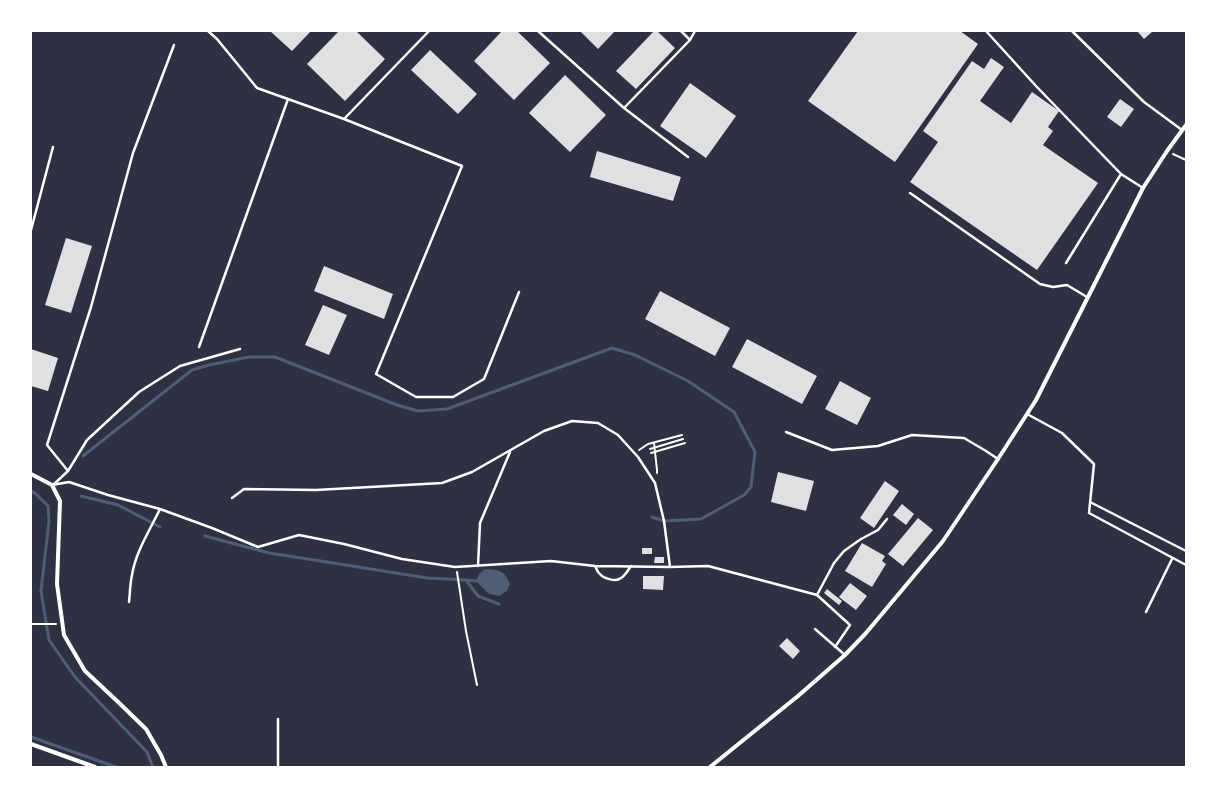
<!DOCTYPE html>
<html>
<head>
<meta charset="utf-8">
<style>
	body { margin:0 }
	#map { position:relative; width:1217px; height:798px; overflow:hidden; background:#2d3142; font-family:Ubuntu,sans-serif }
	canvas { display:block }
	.frame { position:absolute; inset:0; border:32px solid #fff; pointer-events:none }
</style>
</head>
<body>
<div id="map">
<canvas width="1217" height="798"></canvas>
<div class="frame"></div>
</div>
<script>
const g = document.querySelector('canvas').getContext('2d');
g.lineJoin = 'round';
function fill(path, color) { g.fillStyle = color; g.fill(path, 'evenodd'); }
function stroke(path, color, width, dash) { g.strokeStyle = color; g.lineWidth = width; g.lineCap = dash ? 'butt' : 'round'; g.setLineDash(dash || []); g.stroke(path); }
const water = new Path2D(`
	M 485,569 C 500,570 504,570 510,584 L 507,591 L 499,596 L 489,594 L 476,581 L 479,574 Z`);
const stream = new Path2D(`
	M 83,456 L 192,370 L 209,365 L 249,357 L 275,357 L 397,405 L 418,411 L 447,409 L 612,348 L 635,355 L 688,381 L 734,412 L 755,452 L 751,487 L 744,495 L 701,519 L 664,521 L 652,517
	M 31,491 L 36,494 L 48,506 L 49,521 L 41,591 L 49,640 L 75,677 L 147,752 L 153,767
	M 81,496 L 118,505 L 160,527
	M 205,536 L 269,553 L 327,562 L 427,578 L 466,580 L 478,596 L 499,604
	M 466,580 L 476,581
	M 31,737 L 116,767`);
const building = new Path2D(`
	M 270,31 L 311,31 L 292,51 Z
	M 339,31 L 356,31 L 385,59 L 345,101 L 307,64 Z
	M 502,31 L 517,31 L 550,63 L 514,100 L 474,61 Z
	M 580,31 L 615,31 L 598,49 Z
	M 654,31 L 657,31 L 675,48 L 636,89 L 616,71 Z
	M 858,31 L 960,31 L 978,44 L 895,162 L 808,101 Z
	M 1137,31 L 1153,31 L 1144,39 Z
	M 430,50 L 477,94 L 458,114 L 411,70 Z
	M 991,58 L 1004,67 L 980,101 L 1011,123 L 1032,92 L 1059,111 L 1048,127 L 1053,131 L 1043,145 L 1098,183 L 1037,270 L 910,182 L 938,142 L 923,131 L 972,61 L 984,69 Z
	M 565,75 L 606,115 L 570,152 L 529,113 Z
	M 690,83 L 736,116 L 706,158 L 660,126 Z
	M 1120,99 L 1134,109 L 1121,127 L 1107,117 Z
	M 597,151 L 681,177 L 673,201 L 590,177 Z
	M 66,238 L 92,246 L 71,313 L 45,305 Z
	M 324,266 L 393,294 L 384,319 L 314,291 Z
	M 660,291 L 730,328 L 715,356 L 645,319 Z
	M 323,305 L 347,315 L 329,355 L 305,345 Z
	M 747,339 L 817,376 L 802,404 L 732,367 Z
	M 31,349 L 58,358 L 48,391 L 31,386 Z
	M 840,381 L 871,398 L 857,425 L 825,409 Z
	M 778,472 L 814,481 L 806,511 L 771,502 Z
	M 885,481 L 899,491 L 874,528 L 860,518 Z
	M 902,504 L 914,514 L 906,525 L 893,515 Z
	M 918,518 L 933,530 L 903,566 L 888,554 Z
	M 862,543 L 885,556 L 882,561 L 886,564 L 872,587 L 845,571 Z
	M 642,548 L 652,548 L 652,554 L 642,554 Z
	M 655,557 L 664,557 L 664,563 L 654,563 Z
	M 643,576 L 664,576 L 663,590 L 643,589 Z
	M 850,583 L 867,596 L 856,610 L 839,597 Z
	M 827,589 L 842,601 L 839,605 L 824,593 Z
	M 787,638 L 800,651 L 793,659 L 779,646 Z`);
const path = new Path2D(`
	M 1173,154 L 1186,160
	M 654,443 L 657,470 L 657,473
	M 650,449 L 683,439
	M 639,450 L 648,444 L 682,435
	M 651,453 L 685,443
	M 457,572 L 466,631 L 477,685
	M 31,624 L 56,624`);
const service = new Path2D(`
	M 208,31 L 217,39 L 257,88 L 344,119 L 462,166 L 376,374 L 416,397 L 453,397 L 484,379 L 519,292
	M 538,31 L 624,108 L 688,157
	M 681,31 L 690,40
	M 986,31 L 1036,86 L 1121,174
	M 1072,31 L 1144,102 L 1182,130
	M 624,108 L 690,40 L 695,31
	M 344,119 L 429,31
	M 910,193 L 1040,284 L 1053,287 L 1067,285 L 1087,297
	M 31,230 L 53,147
	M 1066,263 L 1121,174 L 1143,188
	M 199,347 L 288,99
	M 1027,414 L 1062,433 L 1094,464 L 1089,513 L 1186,565
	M 786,432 L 832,450 L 878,446 L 912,435 L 964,438 L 986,451 L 998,459
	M 68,471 L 47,445 L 91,307 L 133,153 L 174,45
	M 52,485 L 69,482 L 108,495 L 160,509 L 212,528 L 258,547 L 299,535 L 344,544 L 402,559 L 455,567 L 551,561 L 595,566 L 670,567 L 708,566 L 817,595 L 850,625 L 835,647
	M 53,485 L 68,471 L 87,440 L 139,392 L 180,366 L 240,349
	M 232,498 L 244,489 L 316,490 L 442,483 L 472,472 L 544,431 L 572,421 L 598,423 L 618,435 L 638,457 L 655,483 L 664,521 L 670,567
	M 1090,502 L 1186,551
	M 478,566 L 480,523 L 510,452
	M 595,566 C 596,568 598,573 600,574 C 604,579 616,582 621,578 C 625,576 628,570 631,566
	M 817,595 L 834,563 L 844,551 L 861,539 L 878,530 L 887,519
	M 129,602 C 130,593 130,584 132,575 C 136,551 150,530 160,509
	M 1146,612 L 1172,559
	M 815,629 L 845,655
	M 278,719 L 278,767`);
const minor = new Path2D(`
	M 31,474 L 52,485 L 60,501 L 57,584 L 64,635 L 85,671 L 116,700 L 146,729 L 161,755 L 166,767
	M 31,744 L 95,767
	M 710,767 L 798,696 L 845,655 L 866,633 L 943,541 L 998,459 L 1036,400 L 1143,188 L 1167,151 L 1186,125`);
fill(water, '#4f5d75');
stroke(stream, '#4f5d75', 3);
fill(building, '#e0e0e3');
stroke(path, '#fff', 2);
stroke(service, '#fff', 2.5);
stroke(minor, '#fff', 4);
</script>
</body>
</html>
